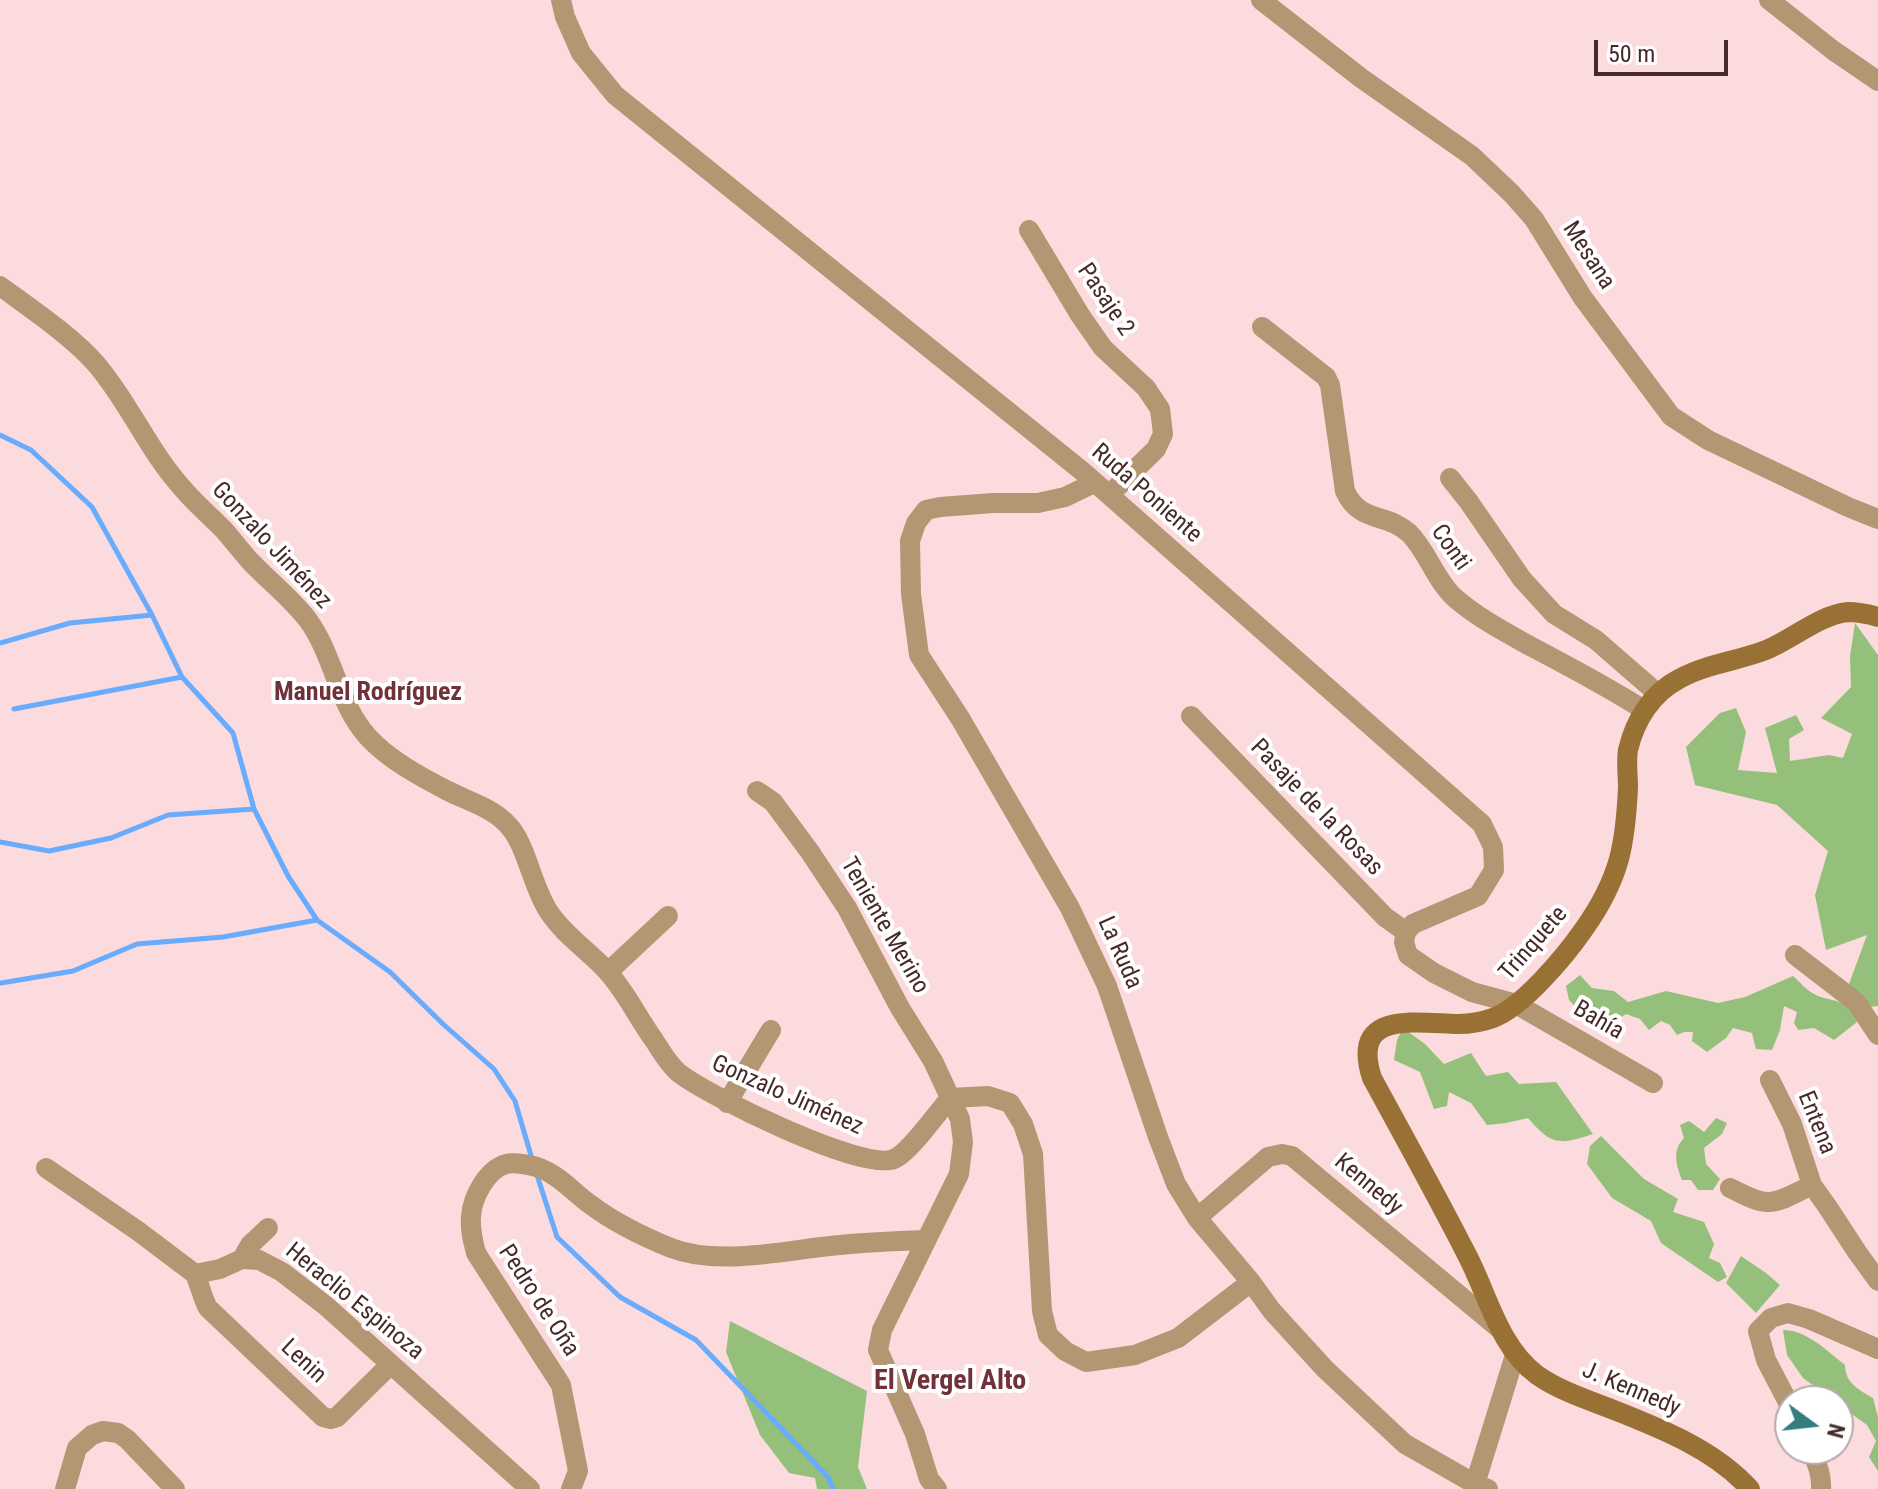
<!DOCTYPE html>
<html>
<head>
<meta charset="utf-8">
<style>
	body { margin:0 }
	#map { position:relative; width:1878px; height:1489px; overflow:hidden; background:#fbdbdd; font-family:"Roboto Condensed",sans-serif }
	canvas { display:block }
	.north { position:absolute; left:1774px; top:1385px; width:80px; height:80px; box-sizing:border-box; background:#fff; border:2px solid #b5a9aa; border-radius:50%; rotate:105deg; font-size:22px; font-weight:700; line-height:32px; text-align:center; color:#47292b }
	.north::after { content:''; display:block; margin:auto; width:28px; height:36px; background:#347d7c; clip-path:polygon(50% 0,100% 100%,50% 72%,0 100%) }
	.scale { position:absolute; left:1594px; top:40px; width:134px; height:36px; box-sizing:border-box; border:4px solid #47292b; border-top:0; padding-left:10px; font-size:24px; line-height:28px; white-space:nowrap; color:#47292b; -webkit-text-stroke:6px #fff; paint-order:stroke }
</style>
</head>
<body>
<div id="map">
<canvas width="1878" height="1489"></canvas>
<div class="north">N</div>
<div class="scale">50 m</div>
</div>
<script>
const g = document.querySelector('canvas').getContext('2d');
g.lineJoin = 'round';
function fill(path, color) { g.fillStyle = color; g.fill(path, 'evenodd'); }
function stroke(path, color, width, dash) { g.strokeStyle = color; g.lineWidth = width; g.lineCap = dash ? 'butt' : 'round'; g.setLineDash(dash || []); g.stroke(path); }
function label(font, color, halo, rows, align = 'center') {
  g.font = font + ' "Roboto Condensed",sans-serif'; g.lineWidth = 8; g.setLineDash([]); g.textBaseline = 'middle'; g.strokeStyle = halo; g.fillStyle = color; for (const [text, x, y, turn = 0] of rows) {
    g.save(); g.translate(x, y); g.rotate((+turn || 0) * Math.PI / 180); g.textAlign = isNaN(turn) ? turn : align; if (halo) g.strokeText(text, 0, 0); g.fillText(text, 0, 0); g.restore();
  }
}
const green = new Path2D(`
	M 1855,623 L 1878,655 L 1878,1006 L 1868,1007 L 1849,984 L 1867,935 L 1826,950 L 1815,895 L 1828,851 L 1777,805 L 1695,785 L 1686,747 L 1720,713 L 1736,708 L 1746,732 L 1738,770 L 1777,773 L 1765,728 L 1796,715 L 1804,730 L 1789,739 L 1790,761 L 1829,755 L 1843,758 L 1852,734 L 1821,718 L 1851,687 L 1850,656 Z
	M 1580,975 L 1592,988 L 1614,991 L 1628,1002 L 1666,991 L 1718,1003 L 1745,997 L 1793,976 C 1799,981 1806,990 1814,994 C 1830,1003 1849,996 1857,1022 L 1834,1040 L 1814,1028 L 1798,1030 L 1794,1023 L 1797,1012 L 1784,1006 L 1780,1030 L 1772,1050 L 1756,1049 L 1752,1033 L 1733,1028 L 1726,1038 L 1707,1052 L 1692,1041 L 1693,1032 L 1684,1032 L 1677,1035 L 1670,1025 L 1661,1021 L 1649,1030 L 1640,1019 L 1626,1014 L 1617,1020 L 1601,1017 L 1594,1011 L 1578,1010 L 1569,1000 L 1566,986 Z
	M 1403,1028 L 1425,1044 L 1444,1064 L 1471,1053 L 1486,1076 L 1508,1072 L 1519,1084 L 1556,1082 L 1593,1134 C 1560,1145 1552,1146 1528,1118 L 1506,1123 L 1487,1125 L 1471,1103 L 1449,1092 L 1447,1106 L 1434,1109 L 1420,1072 L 1394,1060 L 1397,1040 Z
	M 1716,1118 L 1727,1123 L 1722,1134 L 1704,1148 L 1706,1164 L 1720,1179 L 1713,1190 L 1698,1190 L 1691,1180 L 1682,1180 C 1676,1165 1672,1150 1684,1138 L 1680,1125 L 1689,1121 L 1704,1132 Z
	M 1601,1136 L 1644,1179 L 1678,1199 L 1673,1212 L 1704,1222 L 1714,1244 L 1709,1258 L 1720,1263 L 1727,1277 L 1718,1282 L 1661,1243 L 1651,1221 L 1612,1198 L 1587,1164 L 1590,1146 Z
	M 1741,1256 L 1766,1273 L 1780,1285 L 1756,1313 L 1726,1283 Z
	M 730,1321 L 867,1391 L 858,1467 L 867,1489 L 817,1489 L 815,1478 L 789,1473 L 760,1435 L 726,1352 Z
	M 1783,1330 C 1807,1330 1827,1351 1845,1365 C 1845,1383 1859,1390 1873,1398 L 1878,1417 L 1878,1471 L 1869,1457 L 1876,1441 L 1867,1425 L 1838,1404 L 1838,1401 L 1834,1401 L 1803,1378 L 1787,1355 Z`);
const stream = new Path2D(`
	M 0,435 L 31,450 L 92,507 L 152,615 L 182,677 L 233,733 L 254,809 L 288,876 L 317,920 L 390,972 L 443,1024 L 494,1069 L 515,1101 L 532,1159
	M 0,643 L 70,623 L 152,615
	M 14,709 L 182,677
	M 0,842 L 49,851 L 111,838 L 168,815 L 254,809
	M 1,983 L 73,971 L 137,944 L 223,937 L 317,920
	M 536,1172 L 557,1237 L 620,1297 L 696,1340 L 828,1477 L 833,1489`);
const street = new Path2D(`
	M 561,0 L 565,17 L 581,53 L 615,95 L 1082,471 L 1482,824 L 1493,847 L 1494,870 L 1478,896 L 1413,924 L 1406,932 L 1404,942 L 1408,955 L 1434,973 L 1472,992 L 1516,1004 L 1653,1083
	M 1261,0 L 1361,78 L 1472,156 L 1512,194 L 1534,219 L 1583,298 L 1671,416 L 1708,440 L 1848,507 L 1878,519
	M 1769,0 L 1834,51 L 1878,81
	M 1029,230 L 1080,315 L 1103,348 L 1146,388 L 1160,409 L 1163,434 L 1156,449 L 1109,495
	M 0,286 C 30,308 73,337 97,365 C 130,404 149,452 184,490 C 196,504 210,516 223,529 C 232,539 241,551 250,561 C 269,581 291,598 308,620 C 334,656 338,704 368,737 C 389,760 421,777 448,791 C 468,801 493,808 508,825 C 527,845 532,887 549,912 C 564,935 589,951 607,971 C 626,992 638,1018 654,1040 C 661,1051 669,1065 679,1073 C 708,1096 863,1172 894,1159 C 909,1153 938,1112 950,1098
	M 1262,327 L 1326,377 L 1330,385 L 1345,491 C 1360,524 1386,512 1409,533 C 1428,552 1435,580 1455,598 C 1478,618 1505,632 1532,647 C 1570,667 1608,687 1644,710
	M 1450,478 L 1469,502 L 1522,579 L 1554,614 L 1596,640 L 1657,693
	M 1094,483 L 1065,497 L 1038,503 L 993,503 L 940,507 L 926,510 L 916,523 L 910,541 L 911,594 L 919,655 L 960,718 L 1070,908 L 1107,986 L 1158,1137 L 1176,1184 L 1197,1218 L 1251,1282 L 1272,1311 L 1325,1369 L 1405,1444 L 1475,1484 L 1488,1489
	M 1191,716 L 1385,917 L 1406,932
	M 757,791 L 773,802 L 810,852 L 847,908 L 900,1008 L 933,1061 L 960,1119 L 963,1142 L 959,1174 L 882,1330 L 878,1350 L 915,1434 L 929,1479 L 937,1489
	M 1795,955 L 1856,1002 L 1878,1035
	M 608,972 L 668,916
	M 1770,1080 L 1792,1124 L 1812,1185 L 1827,1206 L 1857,1252 L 1878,1281
	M 950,1098 L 988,1096 L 1010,1103 L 1023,1124 L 1033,1154 L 1042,1311 L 1048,1335 L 1065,1351 L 1086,1362 L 1135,1355 L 1178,1338 L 1251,1282
	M 727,1103 L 771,1030
	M 46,1168 L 138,1231 L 195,1274 L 220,1269 L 242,1259 L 259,1260 L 282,1272 L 326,1306 L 530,1489
	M 1730,1188 C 1741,1193 1755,1202 1768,1202 C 1782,1202 1799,1191 1812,1185
	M 1197,1218 L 1268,1157 L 1282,1154 L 1292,1156 L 1501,1330
	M 242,1259 L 250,1245 L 268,1228
	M 195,1274 C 200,1285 202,1297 208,1308 L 323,1417 L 331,1419 L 337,1417 L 391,1364
	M 1790,1406 L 1766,1360 L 1758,1331 L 1771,1318 L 1788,1313 L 1809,1319 L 1878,1349
	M 1811,1449 C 1816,1462 1822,1474 1821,1489
	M 1475,1484 L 1515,1355
	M 65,1489 L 77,1448 L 92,1435 L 103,1431 L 118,1433 L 127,1439 L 175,1489
	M 571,1489 L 578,1471 L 561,1385 L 476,1253 C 473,1241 470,1230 471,1217 C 472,1198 486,1170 506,1164 C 515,1162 533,1165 542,1169 C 560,1176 575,1194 591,1205 C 615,1223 644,1237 671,1248 C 720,1267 790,1249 840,1245 C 869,1242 897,1241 926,1240`);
const secondary = new Path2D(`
	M 1750,1489 C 1715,1450 1662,1429 1614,1410 C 1588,1400 1560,1391 1537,1375 C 1499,1347 1488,1295 1467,1255 C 1437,1196 1404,1137 1372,1078 C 1350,1010 1415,1023 1458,1024 C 1469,1024 1482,1022 1493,1018 C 1523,1007 1566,955 1584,929 C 1599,908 1612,884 1619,859 C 1625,836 1627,810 1628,787 C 1628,775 1626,762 1628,750 C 1635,720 1652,693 1679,679 C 1706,664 1738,661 1766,650 C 1793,639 1819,615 1848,612 C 1858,612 1868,614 1878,617`);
const streetNames = [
	["Mesana",1588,256,57],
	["Pasaje 2",1105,300,56],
	["Ruda Poniente",1146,494,41],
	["Gonzalo Jiménez",271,546,47],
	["Conti",1450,548,55],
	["Pasaje de la Rosas",1316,808,46],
	["Teniente Merino",884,926,60],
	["Trinquete",1534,944,-49],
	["La Ruda",1119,953,66],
	["Bahía",1598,1021,30],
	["Gonzalo Jiménez",787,1096,24],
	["Entena",1816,1123,68],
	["Kennedy",1368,1185,40],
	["Pedro de Oña",538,1301,57],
	["Heraclio Espinoza",354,1302,39],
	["Lenin",303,1362,43],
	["J. Kennedy",1631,1390,23]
];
const neighbourhoodNames = [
	["Manuel Rodríguez",368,693]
];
const quarterNames = [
	["El Vergel Alto",950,1382]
];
fill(green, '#95c07b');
stroke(stream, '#69abfc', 5);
stroke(street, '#b39772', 20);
stroke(secondary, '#9a7135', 20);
label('24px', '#47292b', '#fff', streetNames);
label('bold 26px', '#703139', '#fff', neighbourhoodNames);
label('bold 28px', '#703139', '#fff', quarterNames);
</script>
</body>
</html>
